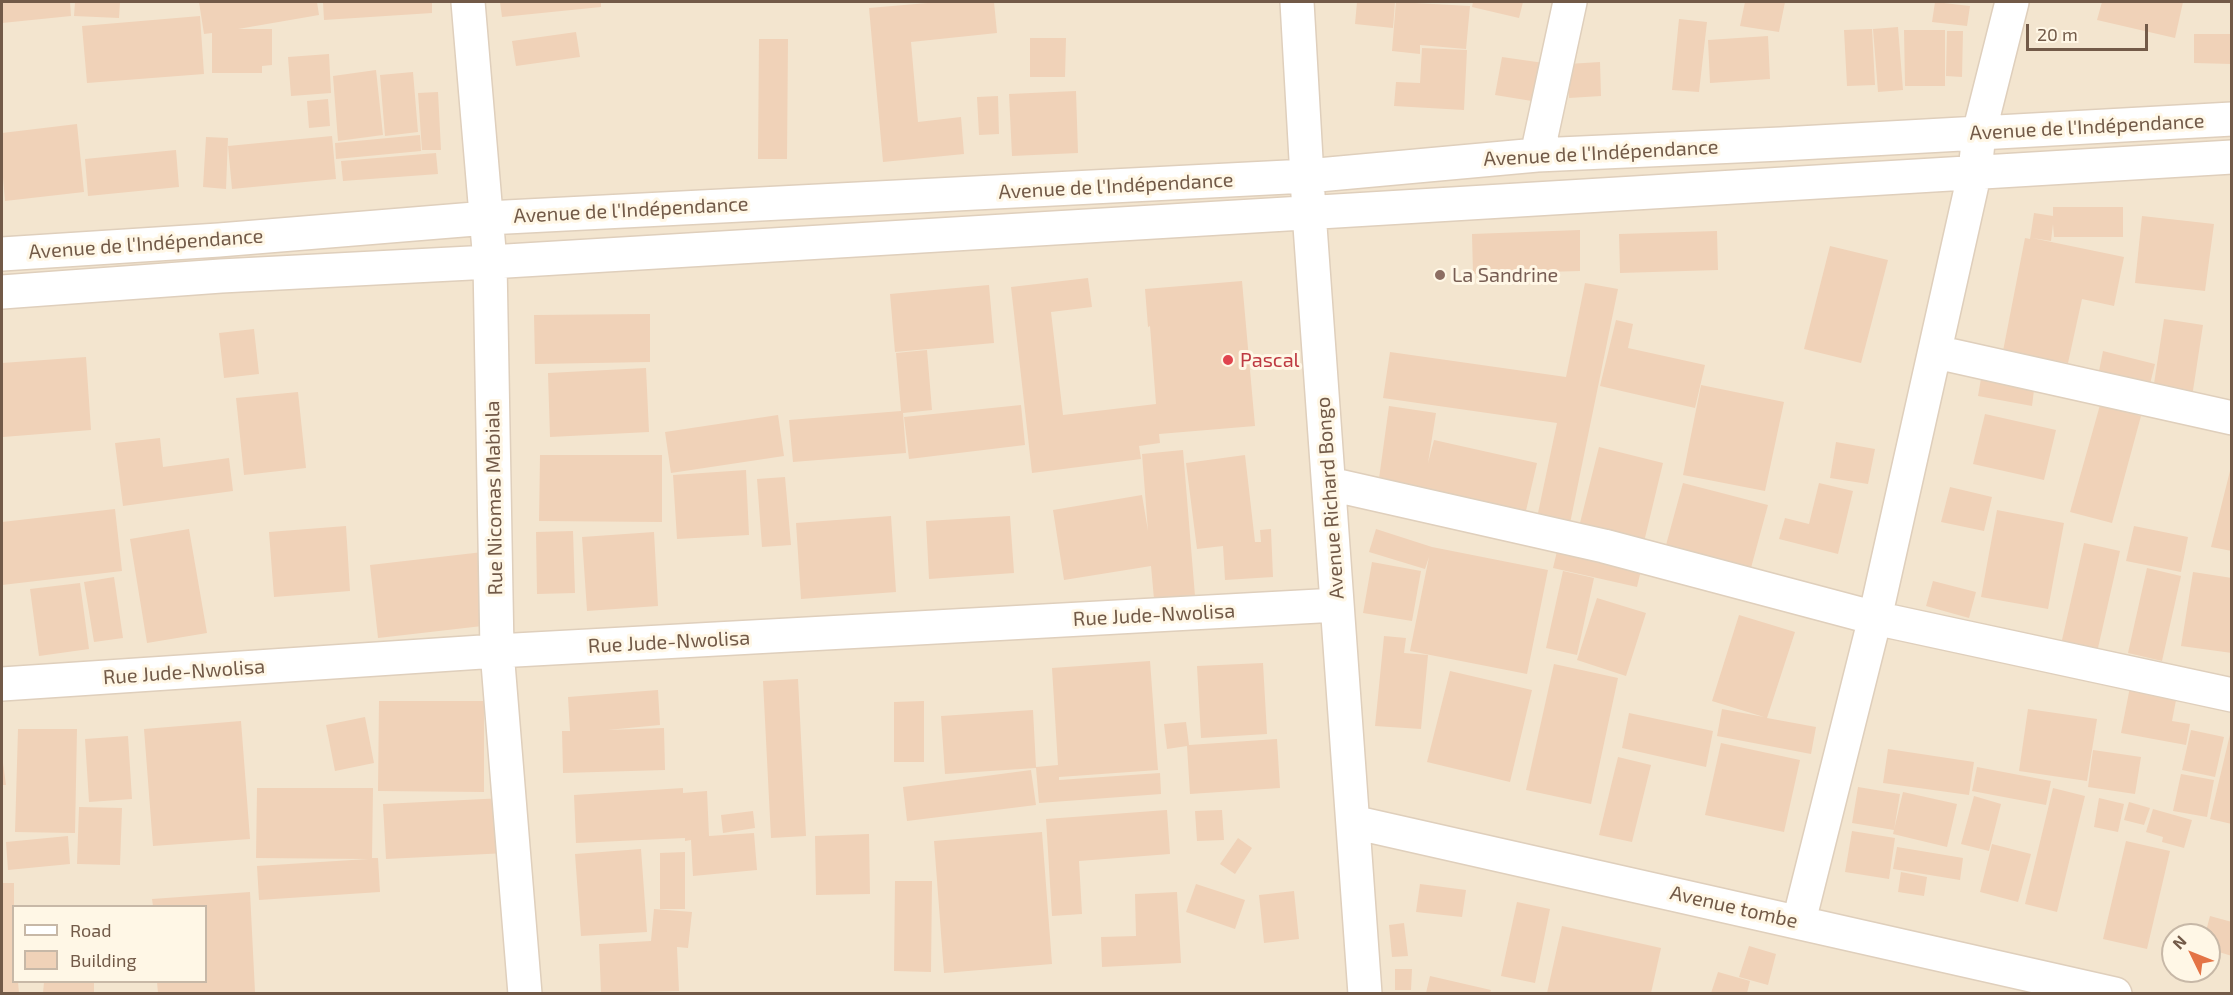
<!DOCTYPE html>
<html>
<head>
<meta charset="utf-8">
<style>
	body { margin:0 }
	#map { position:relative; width:2233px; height:995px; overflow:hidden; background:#fcf3e0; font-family:"Exo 2",sans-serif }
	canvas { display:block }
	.frame { position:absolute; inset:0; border:3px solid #725a48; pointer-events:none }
	.legend { position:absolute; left:12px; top:905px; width:195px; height:78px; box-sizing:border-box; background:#fff7e6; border:2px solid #c7b8a7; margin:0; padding:8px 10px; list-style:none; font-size:18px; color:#725a48 }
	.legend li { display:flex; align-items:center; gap:12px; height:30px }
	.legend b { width:30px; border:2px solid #c7b8a7 }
	.north { position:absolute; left:2161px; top:923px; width:60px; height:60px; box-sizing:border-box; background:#fff7e6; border:2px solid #c7b8a7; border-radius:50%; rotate:313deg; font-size:16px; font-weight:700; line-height:24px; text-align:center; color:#725a48 }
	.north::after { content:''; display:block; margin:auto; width:21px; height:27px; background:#e47446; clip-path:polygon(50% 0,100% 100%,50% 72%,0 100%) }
	.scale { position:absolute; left:2026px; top:24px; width:122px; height:27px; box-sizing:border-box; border:3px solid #725a48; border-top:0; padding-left:8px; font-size:18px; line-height:21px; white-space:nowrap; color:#725a48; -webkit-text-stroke:4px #fff7e6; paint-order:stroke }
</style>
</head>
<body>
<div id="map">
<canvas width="2233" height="995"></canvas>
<div class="frame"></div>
<ul class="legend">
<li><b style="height:8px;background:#fff"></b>Road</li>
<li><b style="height:16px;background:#f0d2b8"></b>Building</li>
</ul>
<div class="north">N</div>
<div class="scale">20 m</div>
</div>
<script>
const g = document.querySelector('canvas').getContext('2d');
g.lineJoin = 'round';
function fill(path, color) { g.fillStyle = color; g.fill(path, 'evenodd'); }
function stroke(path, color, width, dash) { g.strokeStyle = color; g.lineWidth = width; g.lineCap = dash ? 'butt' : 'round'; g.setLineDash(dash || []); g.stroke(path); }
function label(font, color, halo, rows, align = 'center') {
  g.font = font + ' "Exo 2",sans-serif'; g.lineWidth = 6; g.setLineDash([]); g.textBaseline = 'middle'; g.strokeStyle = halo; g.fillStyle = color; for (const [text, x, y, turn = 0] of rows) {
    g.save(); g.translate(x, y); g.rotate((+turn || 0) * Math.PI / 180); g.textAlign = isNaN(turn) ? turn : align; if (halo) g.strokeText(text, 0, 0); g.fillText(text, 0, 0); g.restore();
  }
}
const residential = new Path2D(`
	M 2,2 L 2231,2 L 2231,993 L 2,994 ZM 14,906 L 206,906 L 206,982 L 14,982 ZM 2173,935 L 2209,935 L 2209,971 L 2173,971 Z`);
const building = new Path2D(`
	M 2,2 L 70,2 L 71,16 L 2,23 Z
	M 75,2 L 120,2 L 119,18 L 74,16 Z
	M 199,2 L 317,2 L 319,15 L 238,29 L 272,29 L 272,65 L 262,66 L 262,73 L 212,73 L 212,33 L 204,34 Z
	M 323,2 L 432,2 L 432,13 L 324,20 Z
	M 500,2 L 601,2 L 601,7 L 502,17 Z
	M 939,2 L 994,2 L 997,33 L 911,42 L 918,122 L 961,117 L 964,154 L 883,162 L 869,8 Z
	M 1357,2 L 1395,2 L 1393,28 L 1355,24 Z
	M 1396,2 L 1470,6 L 1466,49 L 1420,45 L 1420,54 L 1392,51 Z
	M 1473,2 L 1523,2 L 1519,18 L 1472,7 Z
	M 1745,2 L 1785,2 L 1779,32 L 1740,26 Z
	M 1935,2 L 1970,6 L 1967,26 L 1932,22 Z
	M 2102,2 L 2183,2 L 2175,38 L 2097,20 Z
	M 200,16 L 204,74 L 87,83 L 82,26 Z
	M 1679,19 L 1707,22 L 1699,92 L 1672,90 Z
	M 1898,27 L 1903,90 L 1878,92 L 1873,29 Z
	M 1872,29 L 1875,85 L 1847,86 L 1844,30 Z
	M 1904,30 L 1945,30 L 1945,86 L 1905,86 Z
	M 1947,31 L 1963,31 L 1962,77 L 1946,76 Z
	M 576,32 L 580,57 L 516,66 L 512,41 Z
	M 2194,34 L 2232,34 L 2232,64 L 2194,63 Z
	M 1768,36 L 1770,79 L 1710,83 L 1708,40 Z
	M 1030,38 L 1066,38 L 1065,77 L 1030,77 Z
	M 759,39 L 788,39 L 787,159 L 758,159 Z
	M 1422,48 L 1467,50 L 1464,110 L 1394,106 L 1396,82 L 1420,83 Z
	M 329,54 L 331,93 L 291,96 L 288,57 Z
	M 1502,57 L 1544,63 L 1538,102 L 1495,95 Z
	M 1600,62 L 1601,96 L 1569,98 L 1568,64 Z
	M 376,70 L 383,135 L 338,141 L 333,76 Z
	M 413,72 L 418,132 L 385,136 L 380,75 Z
	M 1076,91 L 1078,153 L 1012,156 L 1009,94 Z
	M 438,92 L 441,150 L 422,150 L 418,93 Z
	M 998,96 L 999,134 L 979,135 L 977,97 Z
	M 328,99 L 330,126 L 309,128 L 307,101 Z
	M 77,124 L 84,192 L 5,201 L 2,166 L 2,133 Z
	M 420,135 L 421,151 L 336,159 L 335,143 Z
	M 332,136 L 336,179 L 232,189 L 228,146 Z
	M 206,137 L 228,138 L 226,189 L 203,187 Z
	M 176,150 L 179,187 L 88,196 L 85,159 Z
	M 436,153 L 438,174 L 343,181 L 341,161 Z
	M 2053,207 L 2123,207 L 2123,237 L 2054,237 L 2053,224 L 2051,241 L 2032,238 L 2124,257 L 2114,306 L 2082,299 L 2068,363 L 2003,351 L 2025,238 L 2030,239 L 2034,213 L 2053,216 Z
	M 2142,216 L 2214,224 L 2205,291 L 2135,283 Z
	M 1580,230 L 1580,271 L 1473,274 L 1472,234 Z
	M 1717,231 L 1718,270 L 1620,273 L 1619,234 Z
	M 1830,246 L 1888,260 L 1861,363 L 1804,349 Z
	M 1088,278 L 1092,307 L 1051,312 L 1063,415 L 1156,404 L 1150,326 L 1148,327 L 1145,289 L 1242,281 L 1255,426 L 1159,434 L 1160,443 L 1139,446 L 1141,459 L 1032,473 L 1011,287 Z
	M 1585,283 L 1618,289 L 1567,538 L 1534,532 L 1557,423 L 1383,398 L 1390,352 L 1566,377 Z
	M 989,285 L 994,343 L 895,352 L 890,294 Z
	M 650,314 L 650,362 L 535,364 L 534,315 Z
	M 2164,319 L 2203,325 L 2192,397 L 2153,390 Z
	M 1616,320 L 1633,324 L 1628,348 L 1705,365 L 1695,408 L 1600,386 Z
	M 254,329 L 259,374 L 224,378 L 219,333 Z
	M 927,350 L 932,410 L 903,413 L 906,453 L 793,462 L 789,420 L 901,411 L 896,353 Z
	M 2103,351 L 2155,364 L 2150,384 L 2099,371 Z
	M 86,357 L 91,430 L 3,437 L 2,363 Z
	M 646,368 L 649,432 L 550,437 L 548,373 Z
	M 1982,373 L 2035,382 L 2032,406 L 1978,396 Z
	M 1701,385 L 1784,402 L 1765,491 L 1683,475 Z
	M 298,392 L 306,468 L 244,475 L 236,398 Z
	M 1021,405 L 1025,445 L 909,459 L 904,417 Z
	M 2100,405 L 2141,416 L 2112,523 L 2070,512 Z
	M 1389,406 L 1436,413 L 1428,463 L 1434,440 L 1537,463 L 1522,528 L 1377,493 Z
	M 1985,414 L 2056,430 L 2044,480 L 1973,464 Z
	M 778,415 L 784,456 L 671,473 L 665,432 Z
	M 160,438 L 163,467 L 229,458 L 233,491 L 123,506 L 115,443 Z
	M 1836,442 L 1875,449 L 1868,484 L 1830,478 Z
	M 1599,447 L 1663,463 L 1643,546 L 1578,531 Z
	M 1183,450 L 1195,596 L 1154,599 L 1151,566 L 1064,580 L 1053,510 L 1142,495 L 1148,531 L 1142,454 Z
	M 540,455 L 662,455 L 662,522 L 539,521 Z
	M 1245,455 L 1255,542 L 1261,542 L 1260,530 L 1271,529 L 1273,577 L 1225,580 L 1223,546 L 1197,549 L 1186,463 Z
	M 2231,467 L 2232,467 L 2232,551 L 2211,547 Z
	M 746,470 L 749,535 L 677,539 L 673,475 Z
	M 785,477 L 791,545 L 762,547 L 757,479 Z
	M 1683,483 L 1768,505 L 1748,579 L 1663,556 Z
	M 1819,483 L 1853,491 L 1838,554 L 1779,539 L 1785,518 L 1809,524 Z
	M 1950,487 L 1992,497 L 1984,531 L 1941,522 Z
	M 115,509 L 122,571 L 2,585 L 2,522 Z
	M 1997,510 L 2064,523 L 2048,609 L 1981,597 Z
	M 891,516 L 896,592 L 801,599 L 796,523 Z
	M 1010,516 L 1014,573 L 929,579 L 926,521 Z
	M 346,526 L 350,591 L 274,597 L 269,532 Z
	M 2134,526 L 2188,537 L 2181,572 L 2126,561 Z
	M 189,529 L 207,633 L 147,643 L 130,539 Z
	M 1376,529 L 1432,547 L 1548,570 L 1527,674 L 1410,651 L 1429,557 L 1425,569 L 1369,552 Z
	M 573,531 L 575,593 L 537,594 L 536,532 Z
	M 654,532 L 658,606 L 587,611 L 582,537 Z
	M 1559,543 L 1643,562 L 1637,587 L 1553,568 Z
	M 2084,543 L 2120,551 L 2093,670 L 2057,662 Z
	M 483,552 L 491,625 L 378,638 L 370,565 Z
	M 1372,562 L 1421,571 L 1412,621 L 1363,613 Z
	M 2147,568 L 2181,576 L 2162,661 L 2128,653 Z
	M 1563,571 L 1594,578 L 1577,655 L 1546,648 Z
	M 2193,572 L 2232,578 L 2232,653 L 2181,646 Z
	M 114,577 L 123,638 L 94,642 L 84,582 Z
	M 1933,581 L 1976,592 L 1969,618 L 1926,606 Z
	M 80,583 L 89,649 L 39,656 L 30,589 Z
	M 1597,598 L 1646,613 L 1626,676 L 1577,660 Z
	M 1739,615 L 1795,632 L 1767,718 L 1816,727 L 1811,754 L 1717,736 L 1722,709 L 1764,717 L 1712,701 Z
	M 1384,636 L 1406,638 L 1404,653 L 1428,655 L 1421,729 L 1375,726 Z
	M 1150,661 L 1158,770 L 1059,777 L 1059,780 L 1160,773 L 1161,794 L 1039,803 L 1036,768 L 945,774 L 941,716 L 1033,710 L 1036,767 L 1058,765 L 1052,668 Z
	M 1263,663 L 1267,734 L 1201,738 L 1197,666 Z
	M 1554,664 L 1618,678 L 1591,804 L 1526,790 Z
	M 1450,671 L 1532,690 L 1510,782 L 1427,762 Z
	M 798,679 L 806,836 L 771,838 L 763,681 Z
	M 2130,687 L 2177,695 L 2172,721 L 2190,724 L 2186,745 L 2121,733 Z
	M 658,690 L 660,725 L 607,730 L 664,728 L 665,770 L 563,773 L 562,731 L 570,731 L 568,697 Z
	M 379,701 L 484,701 L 484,792 L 378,791 Z
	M 924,701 L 924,762 L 894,762 L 894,702 Z
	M 2028,709 L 2097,719 L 2087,781 L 2019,771 Z
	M 1629,713 L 1713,731 L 1706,767 L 1622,748 Z
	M 365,717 L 374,763 L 335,771 L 326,725 Z
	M 241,721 L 250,839 L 153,846 L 144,729 Z
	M 1186,722 L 1189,745 L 1277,739 L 1280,788 L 1190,794 L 1187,746 L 1167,749 L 1164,724 Z
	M 2232,726 L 2232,824 L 2210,819 Z
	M 18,729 L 77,729 L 75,833 L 15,832 Z
	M 2191,730 L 2224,737 L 2215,777 L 2182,770 Z
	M 128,736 L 132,799 L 89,802 L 85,739 Z
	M 1721,743 L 1800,760 L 1784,832 L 1705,815 Z
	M 1888,749 L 1974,762 L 1969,795 L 1883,783 Z
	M 2093,750 L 2141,757 L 2135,794 L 2088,787 Z
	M 2,756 L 6,785 L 2,785 Z
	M 1618,757 L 1651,765 L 1632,842 L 1599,835 Z
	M 1977,767 L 2051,781 L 2046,805 L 1972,791 Z
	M 1031,770 L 1036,805 L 907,821 L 903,787 Z
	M 2181,774 L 2214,780 L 2207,817 L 2173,811 Z
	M 1858,787 L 1900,794 L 1894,830 L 1852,823 Z
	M 257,788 L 373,788 L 372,858 L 378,858 L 380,892 L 259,900 L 257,866 L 368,859 L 256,858 Z
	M 683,788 L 683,793 L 707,791 L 709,836 L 754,833 L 757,870 L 693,876 L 691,840 L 685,841 L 685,838 L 576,843 L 574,795 Z
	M 2053,788 L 2085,796 L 2057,912 L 2025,904 Z
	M 1903,792 L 1957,804 L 1947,847 L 1893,834 Z
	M 1974,796 L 2001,804 L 1989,851 L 1961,844 Z
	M 504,798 L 507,853 L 386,859 L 383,804 Z
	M 2099,798 L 2124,804 L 2118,832 L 2094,827 Z
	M 2129,802 L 2150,808 L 2144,825 L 2124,820 Z
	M 79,807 L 122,808 L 120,865 L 77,864 Z
	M 2153,809 L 2192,820 L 2184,848 L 2162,842 L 2163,837 L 2146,832 Z
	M 1167,810 L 1170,854 L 1079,861 L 1082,914 L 1052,916 L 1046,819 Z
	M 1222,810 L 1224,840 L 1197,841 L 1195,811 Z
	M 753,811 L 755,828 L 723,833 L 721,815 Z
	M 1852,831 L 1895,838 L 1889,879 L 1845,872 Z
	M 1042,832 L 1052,964 L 944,973 L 934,841 Z
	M 869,834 L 870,894 L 816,895 L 815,836 Z
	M 68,836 L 70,864 L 8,870 L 6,842 Z
	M 1238,838 L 1252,848 L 1235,874 L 1220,864 Z
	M 2126,841 L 2170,851 L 2147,949 L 2103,939 Z
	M 1992,844 L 2031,854 L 2018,902 L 1980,892 Z
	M 1897,847 L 1963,858 L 1960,880 L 1893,869 Z
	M 641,849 L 647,932 L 581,936 L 575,854 Z
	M 685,852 L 685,909 L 660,909 L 660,853 Z
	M 1901,872 L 1927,877 L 1924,896 L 1898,892 Z
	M 895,881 L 932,881 L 931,972 L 894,971 Z
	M 2,883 L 14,883 L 14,982 L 18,982 L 19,993 L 2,993 Z
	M 1196,884 L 1245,900 L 1235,929 L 1186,912 Z
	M 1420,884 L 1466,890 L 1462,917 L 1416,912 Z
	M 1294,891 L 1299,939 L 1264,943 L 1259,895 Z
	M 250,892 L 255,992 L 158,993 L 157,982 L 206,982 L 206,906 L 153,906 L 152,899 Z
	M 1177,892 L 1181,963 L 1102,967 L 1101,937 L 1136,936 L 1135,894 Z
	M 1517,902 L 1550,909 L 1535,983 L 1501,976 Z
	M 654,909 L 692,912 L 688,948 L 677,947 L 679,991 L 601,993 L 599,944 L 651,941 Z
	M 2210,916 L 2232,922 L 2232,956 L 2209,949 L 2209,935 L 2205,935 Z
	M 1404,923 L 1408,956 L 1392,957 L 1389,925 Z
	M 1562,926 L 1661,948 L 1651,993 L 1547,993 Z
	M 1749,946 L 1776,954 L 1768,985 L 1739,977 Z
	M 1395,969 L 1412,969 L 1411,990 L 1395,990 Z
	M 1718,972 L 1750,981 L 1747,993 L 1711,993 Z
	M 1430,976 L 1491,990 L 1490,993 L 1426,993 Z
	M 44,982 L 94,982 L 94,993 L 43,993 Z`);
const minor = new Path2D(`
	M 468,2 L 490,262 L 497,651 L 525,994
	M 1297,2 L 1309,212 L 1365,994
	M 1537,155 L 1570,2
	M 2,254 L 219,240 L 487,218 L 1307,176 L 1537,155 L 1781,144 L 2232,119
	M 2,292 L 221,276 L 490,262 L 2232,157
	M 1936,352 L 2232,418
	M 1330,484 L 1604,546 L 1875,618 L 2232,695
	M 2,684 L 497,651 L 1337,605
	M 1353,822 L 2115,994
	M 1799,921 L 1875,618 L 1975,171 L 1979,133 L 2012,2`);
const markers = [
	[1440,275,6,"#8d6e63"],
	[1228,360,6,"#e0444e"]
];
const streetNames = [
	["Avenue de l'Indépendance",2087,127,-3],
	["Avenue de l'Indépendance",1601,153,-3],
	["Avenue de l'Indépendance",1116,186,-3],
	["Avenue de l'Indépendance",631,210,-3],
	["Avenue de l'Indépendance",146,244,-4],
	["Rue Nicomas Mabiala",494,498,-91],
	["Avenue Richard Bongo",1330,498,-94],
	["Rue Jude-Nwolisa",1154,615,-3],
	["Rue Jude-Nwolisa",669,642,-3],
	["Rue Jude-Nwolisa",184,672,-4],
	["Avenue tombe",1734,907,13]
];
const educationNames = [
	["La Sandrine",1452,275]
];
const healthNames = [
	["Pascal",1240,360]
];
fill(residential, '#f3e5cf');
fill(building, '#f0d2b8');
stroke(minor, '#dfcfbc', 36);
stroke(minor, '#fff', 33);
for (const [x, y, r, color] of markers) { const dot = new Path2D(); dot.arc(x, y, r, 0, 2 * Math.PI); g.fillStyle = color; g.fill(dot); stroke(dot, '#fff7e6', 2); }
label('20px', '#725a48', '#fff7e6', streetNames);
label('20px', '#785e54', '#fff7e6', educationNames, 'left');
label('20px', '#be3a42', '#fff7e6', healthNames, 'left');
</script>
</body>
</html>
